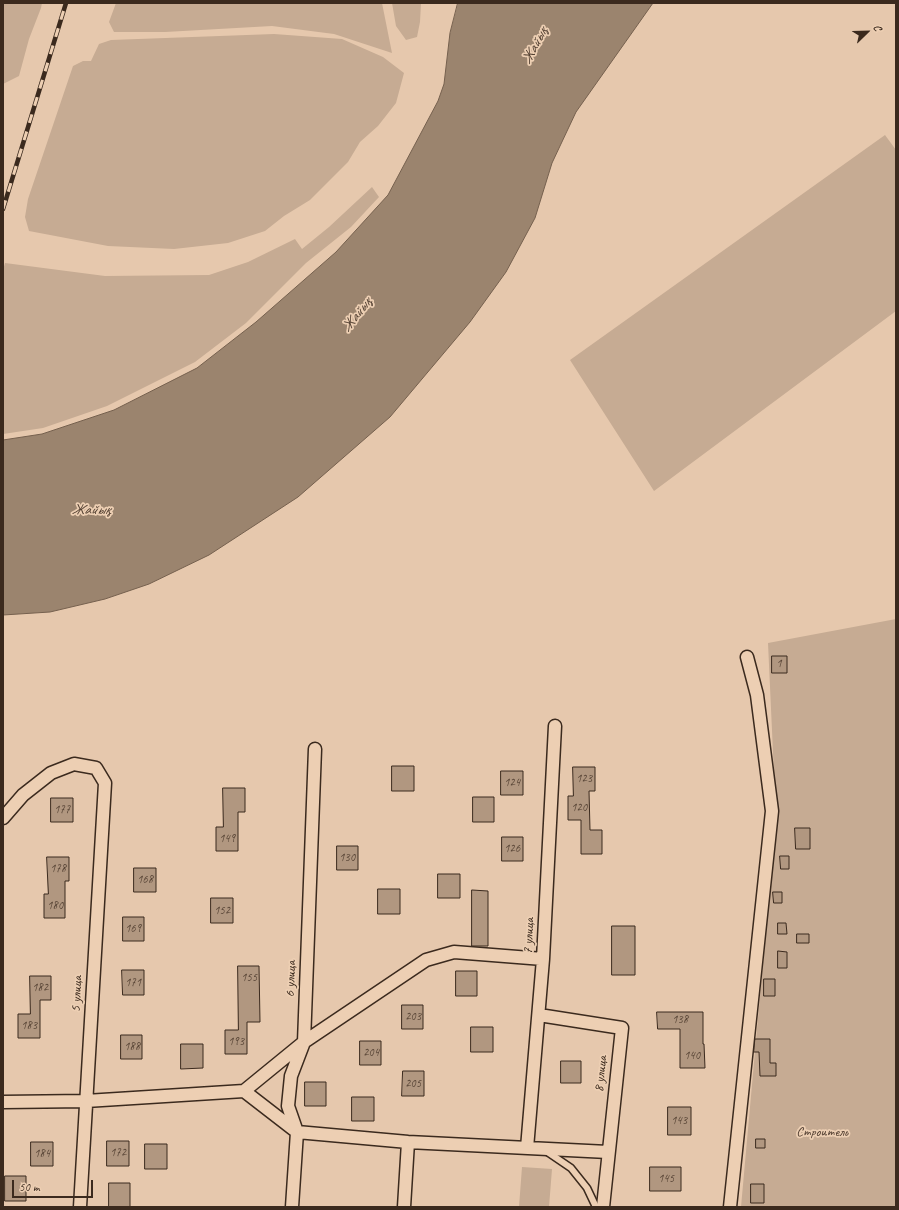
<!DOCTYPE html>
<html>
<head>
<meta charset="utf-8">
<style>
	body { margin:0 }
	#map { position:relative; width:899px; height:1210px; overflow:hidden; background:#e6c8ad; font-family:Caveat,sans-serif }
	canvas { display:block }
	.frame { position:absolute; inset:0; border:4px solid #3b2a1e; pointer-events:none }
	.north { position:absolute; left:847px; top:12px; width:40px; height:40px; -webkit-text-stroke:3px #edcfb3; paint-order:stroke; rotate:67deg; font-size:11px; font-weight:700; line-height:16px; text-align:center; color:#3b2a1e }
	.north::after { content:''; display:block; margin:auto; width:14px; height:18px; background:#3b2a1e; clip-path:polygon(50% 0,100% 100%,50% 72%,0 100%) }
	.scale { position:absolute; left:12px; top:1180px; width:81px; height:18px; box-sizing:border-box; border:2px solid #3b2a1e; border-top:0; padding-left:5px; font-size:12px; line-height:14px; white-space:nowrap; color:#3b2a1e; -webkit-text-stroke:3px #edcfb3; paint-order:stroke }
</style>
</head>
<body>
<div id="map">
<canvas width="899" height="1210"></canvas>
<div class="frame"></div>
<div class="north">С</div>
<div class="scale">50 m</div>
</div>
<script>
const g = document.querySelector('canvas').getContext('2d');
g.lineJoin = 'round';
function fill(path, color) { g.fillStyle = color; g.fill(path, 'evenodd'); }
function stroke(path, color, width, dash) { g.strokeStyle = color; g.lineWidth = width; g.lineCap = dash ? 'butt' : 'round'; g.setLineDash(dash || []); g.stroke(path); }
function label(font, color, halo, rows, align = 'center') {
  g.font = font + ' Caveat,sans-serif'; g.lineWidth = 3.5; g.setLineDash([]); g.textBaseline = 'middle'; g.strokeStyle = halo; g.fillStyle = color; for (const [text, x, y, turn = 0] of rows) {
    g.save(); g.translate(x, y); g.rotate((+turn || 0) * Math.PI / 180); g.textAlign = isNaN(turn) ? turn : align; if (halo) g.strokeText(text, 0, 0); g.fillText(text, 0, 0); g.restore();
  }
}
const green = new Path2D(`
	M 3,3 L 42,3 L 41,8 L 29,39 L 19,76 L 3,84 Z
	M 116,3 L 382,3 L 392,53 L 334,34 L 272,26 L 165,32 L 114,32 L 109,22 Z
	M 392,3 L 421,3 L 420,22 L 417,37 L 406,40 L 396,26 Z
	M 274,34 L 342,39 L 383,57 L 404,73 L 396,103 L 378,126 L 360,142 L 348,162 L 310,200 L 284,216 L 265,231 L 228,243 L 174,249 L 108,246 L 29,231 L 25,217 L 28,199 L 73,66 L 83,61 L 91,61 L 99,44 L 111,40 Z
	M 885,135 L 896,150 L 896,311 L 654,491 L 570,360 Z
	M 372,187 L 379,197 L 351,227 L 306,263 L 246,323 L 195,362 L 107,406 L 43,428 L 3,434 L 3,270 L 5,263 L 105,276 L 209,275 L 248,262 L 295,239 L 302,249 L 329,227 Z
	M 896,619 L 896,1207 L 741,1207 L 776,818 L 768,643 Z
	M 522,1167 L 552,1169 L 549,1207 L 519,1207 Z`);
const water = new Path2D(`
	M 458,3 L 653,3 L 576,112 L 552,163 L 535,218 L 506,272 L 470,322 L 390,417 L 298,497 L 209,555 L 149,584 L 105,599 L 50,612 L 3,615 L 3,440 L 42,434 L 114,410 L 197,368 L 256,322 L 336,252 L 388,195 L 438,101 L 444,84 L 450,33 Z`);
const building = new Path2D(`
	M 772,656 L 787,656 L 787,673 L 772,673 Z
	M 392,766 L 414,766 L 414,791 L 392,791 Z
	M 573,767 L 595,767 L 595,791 L 589,791 L 590,830 L 602,830 L 602,854 L 581,854 L 581,820 L 568,820 L 568,796 L 573,796 Z
	M 501,771 L 523,771 L 523,795 L 501,795 Z
	M 223,788 L 245,788 L 245,812 L 238,812 L 238,851 L 216,851 L 216,827 L 223,827 Z
	M 473,797 L 494,797 L 494,822 L 473,822 Z
	M 51,798 L 73,798 L 73,822 L 51,822 Z
	M 795,828 L 810,828 L 810,849 L 796,849 Z
	M 502,837 L 523,837 L 523,861 L 502,861 Z
	M 337,846 L 358,846 L 358,870 L 337,870 Z
	M 780,856 L 789,856 L 789,869 L 781,869 Z
	M 47,857 L 69,857 L 69,881 L 65,881 L 65,918 L 44,918 L 44,894 L 48,894 Z
	M 134,868 L 156,868 L 156,892 L 134,892 Z
	M 438,874 L 460,874 L 460,898 L 438,898 Z
	M 378,889 L 400,889 L 400,914 L 378,914 Z
	M 472,890 L 488,891 L 488,946 L 472,946 Z
	M 773,892 L 782,892 L 782,903 L 774,903 Z
	M 211,898 L 233,898 L 233,923 L 211,923 Z
	M 123,917 L 144,917 L 144,941 L 123,941 Z
	M 778,923 L 786,923 L 787,934 L 778,934 Z
	M 612,926 L 635,926 L 635,975 L 612,975 Z
	M 797,934 L 809,934 L 809,943 L 797,943 Z
	M 778,951 L 787,952 L 787,968 L 778,968 Z
	M 238,966 L 259,966 L 260,1022 L 247,1022 L 247,1054 L 225,1054 L 225,1030 L 238,1030 Z
	M 122,970 L 144,970 L 144,995 L 123,995 Z
	M 456,971 L 477,971 L 477,996 L 456,996 Z
	M 30,976 L 51,976 L 51,1000 L 40,1000 L 40,1038 L 18,1038 L 18,1014 L 30,1014 Z
	M 764,979 L 775,979 L 775,996 L 764,996 Z
	M 402,1005 L 423,1005 L 423,1029 L 402,1029 Z
	M 657,1012 L 703,1012 L 703,1044 L 704,1044 L 705,1068 L 680,1068 L 680,1029 L 658,1029 Z
	M 471,1027 L 493,1027 L 493,1052 L 471,1052 Z
	M 121,1035 L 142,1035 L 142,1059 L 121,1059 Z
	M 755,1039 L 770,1039 L 770,1063 L 776,1063 L 776,1076 L 760,1076 L 759,1052 L 754,1052 Z
	M 360,1041 L 381,1041 L 381,1065 L 360,1065 Z
	M 181,1044 L 203,1044 L 203,1068 L 181,1069 Z
	M 561,1061 L 581,1061 L 581,1083 L 561,1083 Z
	M 403,1071 L 424,1071 L 424,1096 L 402,1096 Z
	M 305,1082 L 326,1082 L 326,1106 L 305,1106 Z
	M 352,1097 L 374,1097 L 374,1121 L 352,1121 Z
	M 668,1107 L 691,1107 L 691,1135 L 668,1135 Z
	M 756,1139 L 765,1139 L 765,1148 L 756,1148 Z
	M 107,1141 L 129,1141 L 129,1166 L 107,1166 Z
	M 31,1142 L 53,1142 L 53,1166 L 31,1166 Z
	M 145,1144 L 167,1144 L 167,1169 L 145,1169 Z
	M 650,1167 L 681,1167 L 681,1191 L 650,1191 Z
	M 5,1176 L 26,1176 L 26,1201 L 5,1201 Z
	M 109,1183 L 130,1183 L 130,1207 L 109,1207 Z
	M 751,1184 L 764,1184 L 764,1203 L 751,1203 Z`);
const service = new Path2D(`
	M 546,1151 L 571,1168 L 587,1188 L 596,1207`);
const minor = new Path2D(`
	M 3,818 L 23,795 L 51,773 L 74,764 L 96,768 L 105,783 L 80,1207
	M 539,1015 L 622,1028 L 603,1207
	M 244,1091 L 297,1132 L 408,1142 L 608,1152
	M 3,1102 L 86,1101 L 244,1091 L 304,1042 L 426,960 L 454,952 L 543,959
	M 527,1148 L 543,959 L 555,726
	M 292,1207 L 297,1132 L 288,1106 L 291,1076 L 304,1042 L 315,749
	M 404,1207 L 408,1142
	M 730,1207 L 772,811 L 757,695 L 747,657`);
const rail = new Path2D(`
	M 3,209 L 66,3`);
const numberNames = [
	["1",779,664],
	["123",584,779],
	["124",512,783],
	["120",579,808],
	["177",62,810],
	["149",227,839],
	["126",512,849],
	["130",347,858],
	["178",58,869],
	["168",145,880],
	["180",55,906],
	["152",222,911],
	["169",133,929],
	["155",249,978],
	["171",133,983],
	["182",40,988],
	["203",413,1017],
	["138",680,1020],
	["183",29,1026],
	["193",236,1042],
	["188",132,1047],
	["204",371,1053],
	["140",692,1056],
	["205",413,1084],
	["143",679,1121],
	["172",118,1153],
	["184",42,1154],
	["145",666,1179]
];
const streetNames = [
	["7 улица",529,936,-87],
	["6 улица",291,979,-88],
	["5 улица",77,994,-87],
	["8 улица",601,1074,-84]
];
const parkNames = [
	["Строитель",822,1132]
];
const waterNames = [
	["Жайық",535,46,-62],
	["Жайық",357,315,-52],
	["Жайық",91,510]
];
fill(green, '#c6ab93');
fill(water, '#9b846e');
stroke(water, '#75604e', 1);
fill(building, '#b19780');
stroke(building, '#3b2a1e', 1);
stroke(service, '#3b2a1e', 9);
stroke(minor, '#3b2a1e', 15);
stroke(service, '#edcfb3', 6);
stroke(minor, '#edcfb3', 12);
stroke(rail, '#3b2a1e', 4.5);
stroke(rail, '#edcfb3', 3, [9]);
label('12px', '#584536', null, numberNames);
label('14px', '#3b2a1e', '#edcfb3', streetNames);
label('14px', '#503d30', '#edcfb3', parkNames);
label('italic 15px', '#534032', '#edcfb3', waterNames);
</script>
</body>
</html>
